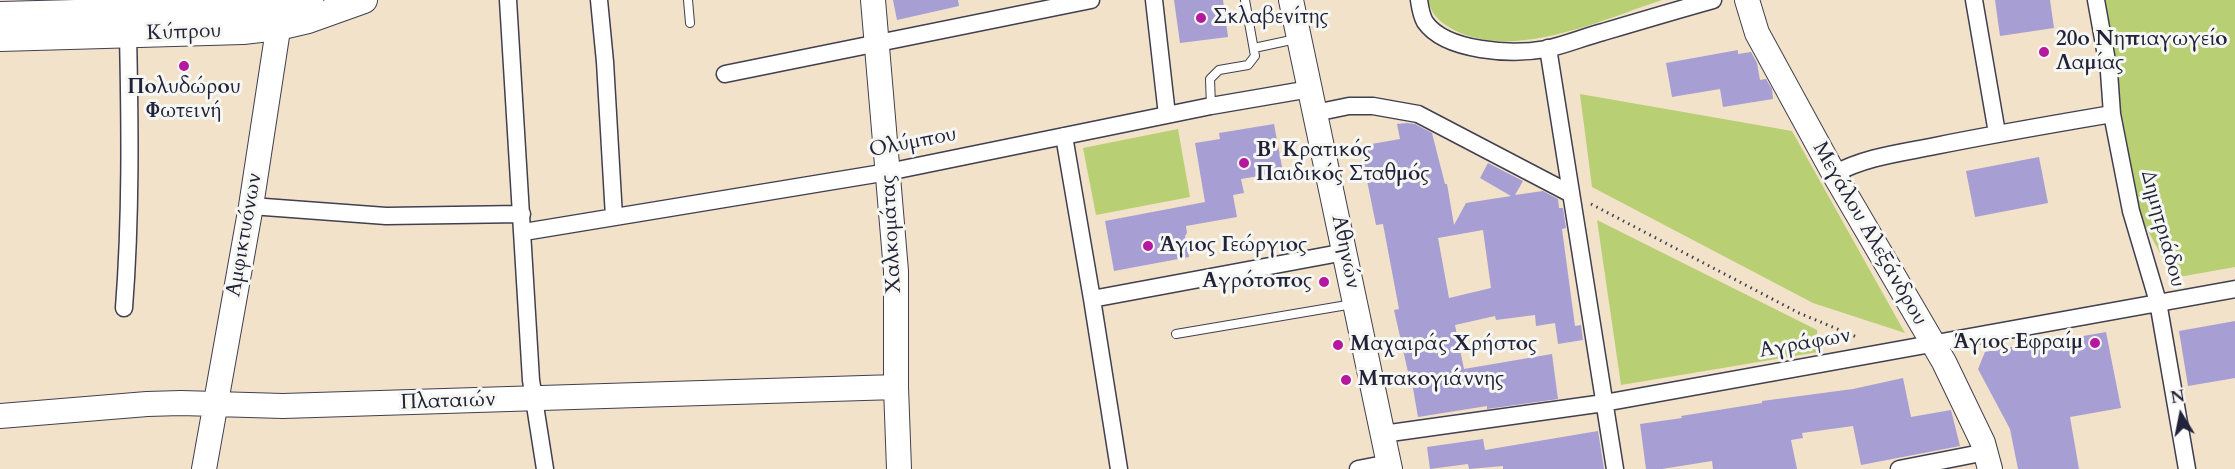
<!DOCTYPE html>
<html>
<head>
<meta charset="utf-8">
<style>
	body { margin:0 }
	#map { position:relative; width:2235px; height:469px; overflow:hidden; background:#f2e2c9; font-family:Cardo,serif }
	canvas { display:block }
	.north { position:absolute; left:2151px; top:385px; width:60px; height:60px; -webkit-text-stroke:4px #f6f6f2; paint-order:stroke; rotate:350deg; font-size:16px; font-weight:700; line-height:24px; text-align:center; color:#22223b }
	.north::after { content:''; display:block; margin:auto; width:21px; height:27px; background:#22223b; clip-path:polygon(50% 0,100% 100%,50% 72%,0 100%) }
</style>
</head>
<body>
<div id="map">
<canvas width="2235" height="469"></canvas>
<div class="north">N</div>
</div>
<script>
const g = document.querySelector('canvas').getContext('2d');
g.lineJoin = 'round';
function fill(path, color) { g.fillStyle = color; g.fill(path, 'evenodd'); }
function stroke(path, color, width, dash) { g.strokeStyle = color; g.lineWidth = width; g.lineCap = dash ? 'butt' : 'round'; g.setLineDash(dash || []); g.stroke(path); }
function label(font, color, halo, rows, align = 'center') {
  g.font = font + ' Cardo,serif'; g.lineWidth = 6; g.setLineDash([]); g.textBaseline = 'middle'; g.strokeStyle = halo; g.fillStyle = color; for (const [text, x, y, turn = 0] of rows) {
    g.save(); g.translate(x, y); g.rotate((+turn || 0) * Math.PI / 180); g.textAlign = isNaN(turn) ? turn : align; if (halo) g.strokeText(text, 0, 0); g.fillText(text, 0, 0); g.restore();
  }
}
const green = new Path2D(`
	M 1428,0 L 1662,0 C 1601,20 1515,61 1454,30 C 1441,23 1431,15 1428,0 Z
	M 2102,0 L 2235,0 L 2235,267 L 2179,277 L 2171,273 L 2136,209 L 2119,118 Z
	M 1580,94 L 1792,131 L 1905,333 L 1813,303 L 1592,187 Z
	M 1178,129 L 1190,197 L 1096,215 L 1083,148 Z
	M 1597,220 L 1817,330 L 1818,352 L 1621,385 Z`);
const building = new Path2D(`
	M 893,0 L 958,0 L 959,6 L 897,20 Z
	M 1174,0 L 1223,0 L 1228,37 L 1180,43 Z
	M 1995,0 L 2050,0 L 2054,28 L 2000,36 Z
	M 1738,50 L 1738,54 L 1751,52 L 1757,63 L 1760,80 L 1766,79 L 1772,89 L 1773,99 L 1723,107 L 1720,89 L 1672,97 L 1666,63 Z
	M 1407,123 L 1415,124 L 1432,133 L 1445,184 L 1447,184 L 1454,225 L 1466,203 L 1511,196 L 1480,178 L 1488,163 L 1523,181 L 1515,195 L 1543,191 L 1558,199 L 1559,208 L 1563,208 L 1566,228 L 1562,229 L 1575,326 L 1581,325 L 1583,340 L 1558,344 L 1555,323 L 1536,326 L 1535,315 L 1496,320 L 1495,316 L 1455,325 L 1464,369 L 1552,354 L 1558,399 L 1487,409 L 1487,406 L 1418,417 L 1410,371 L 1408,372 L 1394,310 L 1399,309 L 1383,224 L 1376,225 L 1360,146 L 1400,139 L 1397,124 ZM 1483,230 L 1491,288 L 1449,298 L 1438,238 Z
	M 1274,124 L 1283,172 L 1241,179 L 1244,193 L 1233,195 L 1237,217 L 1186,226 L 1187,233 L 1185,236 L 1189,257 L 1114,271 L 1105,221 L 1205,202 L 1195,143 L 1220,139 L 1219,133 Z
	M 2039,157 L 2048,203 L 1975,217 L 1966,171 Z
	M 2235,321 L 2235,378 L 2188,386 L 2179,331 Z
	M 2106,332 L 2121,408 L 2070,417 L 2079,469 L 2018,469 L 2010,429 L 1978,369 L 1985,352 L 2054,339 L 2055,341 Z
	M 1903,378 L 1911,417 L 1951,410 L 1960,446 L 1861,465 L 1853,426 L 1802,433 L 1803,438 L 1791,440 L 1797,469 L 1713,469 L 1712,461 L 1662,469 L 1646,469 L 1640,424 L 1682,418 L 1681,416 L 1762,403 L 1762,401 L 1853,389 Z
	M 1598,431 L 1604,469 L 1503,469 L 1503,466 L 1469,469 L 1468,464 L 1430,469 L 1427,447 L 1483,439 L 1485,450 Z`);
const path = new Path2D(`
	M 1591,204 L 1799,313 L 1859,338`);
const lane = new Path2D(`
	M 688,0 L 690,23
	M 1254,48 L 1296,39
	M 1211,106 L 1210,79 L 1219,70 L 1248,65 L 1255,56 L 1245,0
	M 1176,334 L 1353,304`);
const street = new Path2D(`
	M 508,0 L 531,380 L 545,469
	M 599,0 L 605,62 L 614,217
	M 1154,0 L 1167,115
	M 1419,0 C 1420,7 1421,15 1425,22 C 1446,52 1513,55 1546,49 C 1565,45 1584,37 1603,32 C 1640,21 1677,10 1713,0
	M 1974,0 L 1997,133
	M 2096,0 L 2109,72 L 2112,114 L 2131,211 L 2158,302 L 2187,469
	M 1548,48 L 1615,469
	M 725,74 L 1091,0
	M 1315,113 L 1349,106 L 1373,106 L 1418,114 L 1571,194
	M 1064,136 L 1092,299 L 1119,469
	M 1834,174 C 1865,157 1900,153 1935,146 C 1994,134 2053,124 2112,114
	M 251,206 L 386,216 L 522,214
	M 524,232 L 888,172 L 1211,106 L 1310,89
	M 1092,299 L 1345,252
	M 124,308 C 131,217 130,126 128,34
	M 1383,434 L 1604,403 L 2235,289
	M 1358,469 L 1389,463
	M 1899,469 L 1986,452`);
const secondary = new Path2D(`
	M 873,0 L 896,271 L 896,387 L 899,469
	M 1291,0 L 1390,469
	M 1747,0 L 1757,33 L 1834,174 L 1944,362 L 1983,443 L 1990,469
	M 0,416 L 147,404 L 181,403 L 283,406 L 896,387
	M 204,469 L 251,206 L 281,10`);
const primary = new Path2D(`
	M 0,15 L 265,8 L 310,0
	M 0,38 L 243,31 L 278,27 L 308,20 L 364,0`);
const markers = [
	[1201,18,6,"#b5179e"],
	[2044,52,6,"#b5179e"],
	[184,66,6,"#b5179e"],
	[1244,163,6,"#b5179e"],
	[1148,246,6,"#b5179e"],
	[1324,282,6,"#b5179e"],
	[2095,343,6,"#b5179e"],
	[1338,345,6,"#b5179e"],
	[1346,380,6,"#b5179e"]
];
const poiNames = [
	["Σκλαβενίτης",1213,18],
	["20ο Νηπιαγωγείο",2056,40],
	["Λαμίας",2056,64],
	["Πολυδώρου",184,88,"center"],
	["Φωτεινή",184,112,"center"],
	["B' Κρατικός",1256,151],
	["Παιδικός Σταθμός",1256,175],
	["Άγιος Γεώργιος",1160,246],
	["Αγρότοπος",1312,282,"right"],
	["Άγιος Εφραίμ",2083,343,"right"],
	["Μαχαιράς Χρήστος",1350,345],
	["Μπακογιάννης",1358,380]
];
const streetNames = [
	["Κύπρου",184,33,-2],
	["Ολύμπου",913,143,-11],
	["Δημητριάδου",2162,229,75],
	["Χαλκομάτας",892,234,-93],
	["Μεγάλου Αλεξάνδρου",1869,234,60],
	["Αμφικτυόνων",245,235,-80],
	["Αθηνών",1345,252,78],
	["Αγράφων",1805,344,-10],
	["Πλαταιών",448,402,-2]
];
fill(green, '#b9cf73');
fill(building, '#a79ed3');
stroke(lane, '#413f50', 10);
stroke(street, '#413f50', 19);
stroke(secondary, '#413f50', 26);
stroke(primary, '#413f50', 28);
stroke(path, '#413f50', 3, [1.5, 4.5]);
stroke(lane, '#fff', 8);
stroke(street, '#fff', 16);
stroke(secondary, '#fff', 24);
stroke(primary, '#fff', 26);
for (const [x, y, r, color] of markers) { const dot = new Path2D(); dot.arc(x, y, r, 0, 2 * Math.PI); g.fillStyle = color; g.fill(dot); stroke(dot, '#f6f6f2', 2); }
label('bold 21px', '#22223b', '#f6f6f2', poiNames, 'left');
label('21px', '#22223b', '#f6f6f2', streetNames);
</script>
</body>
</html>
